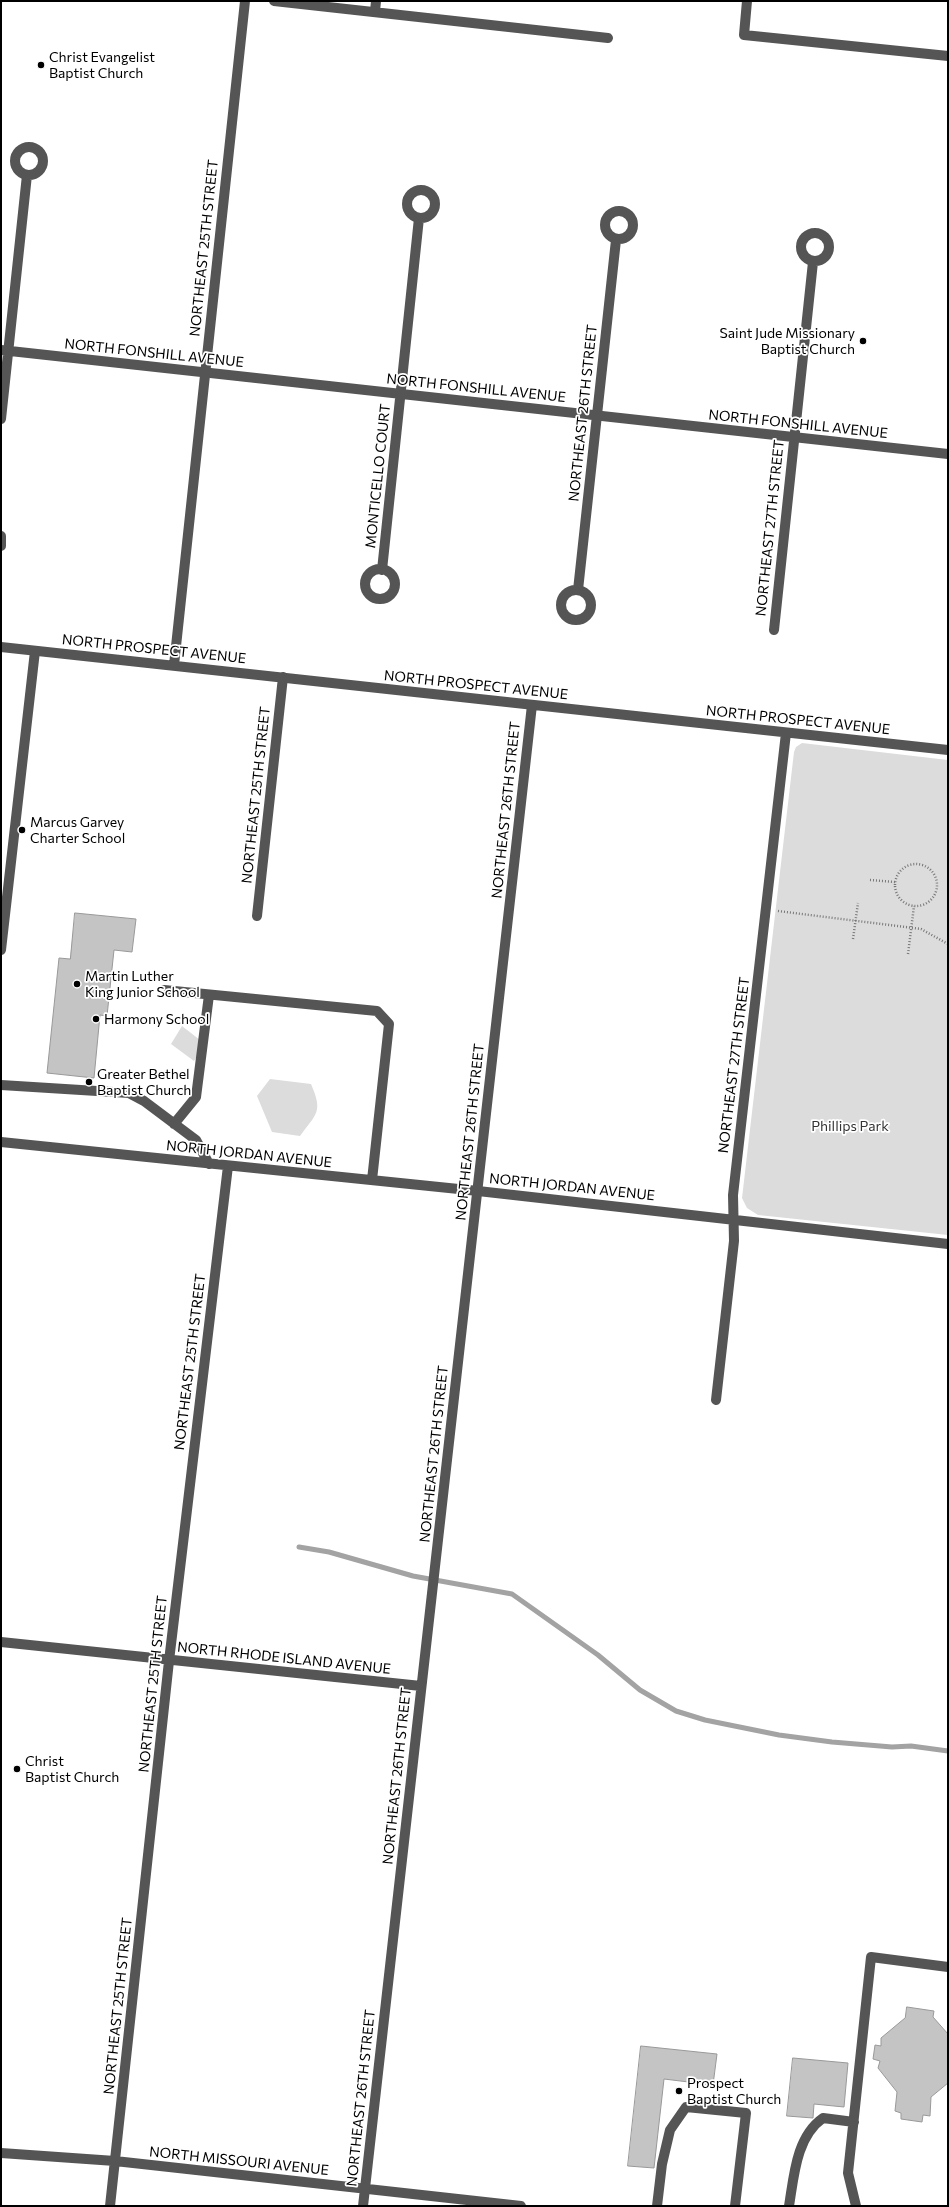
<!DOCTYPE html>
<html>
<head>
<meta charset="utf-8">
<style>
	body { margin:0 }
	#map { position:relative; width:949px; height:2207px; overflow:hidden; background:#fff; font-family:Commissioner,sans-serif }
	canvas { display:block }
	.frame { position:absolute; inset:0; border:2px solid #000; pointer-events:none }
</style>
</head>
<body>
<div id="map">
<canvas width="949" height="2207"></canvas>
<div class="frame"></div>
</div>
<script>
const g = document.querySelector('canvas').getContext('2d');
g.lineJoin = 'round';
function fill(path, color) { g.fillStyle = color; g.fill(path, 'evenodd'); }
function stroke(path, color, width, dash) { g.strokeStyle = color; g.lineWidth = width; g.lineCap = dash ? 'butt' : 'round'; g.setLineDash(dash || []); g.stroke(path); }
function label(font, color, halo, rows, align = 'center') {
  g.font = font + ' Commissioner,sans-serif'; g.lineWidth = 3.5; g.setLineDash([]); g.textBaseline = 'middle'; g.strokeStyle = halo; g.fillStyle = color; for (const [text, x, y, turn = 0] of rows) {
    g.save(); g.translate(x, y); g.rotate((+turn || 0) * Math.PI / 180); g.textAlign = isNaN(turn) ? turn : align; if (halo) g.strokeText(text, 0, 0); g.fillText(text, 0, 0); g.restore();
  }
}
const green = new Path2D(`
	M 802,743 L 948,760 L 948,1235 L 758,1215 L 747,1208 L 742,1198 L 794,752 L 796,747 Z
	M 182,1026 L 205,1044 L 194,1061 L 171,1044 Z
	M 270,1079 L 311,1084 C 323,1112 317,1113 300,1136 L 272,1132 L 257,1096 Z`);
const stream = new Path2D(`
	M 299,1547 L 329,1552 L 413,1576 L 512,1594 L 598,1655 L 640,1690 L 676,1711 L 705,1720 L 779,1735 L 832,1742 L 892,1747 L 911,1746 L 948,1751`);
const building = new Path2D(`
	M 75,913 L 136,919 L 132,952 L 114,950 L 107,1016 L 100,1015 L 94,1078 L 47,1073 L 59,958 L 70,959 Z
	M 907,2007 L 934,2011 L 933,2017 L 948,2034 L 948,2083 L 931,2097 L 930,2116 L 923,2115 L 922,2122 L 901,2119 L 901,2113 L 895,2111 L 897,2092 L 878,2068 L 880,2061 L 873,2059 L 875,2045 L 881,2046 L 881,2038 L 905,2018 Z
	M 641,2046 L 717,2054 L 713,2085 L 664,2079 L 654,2168 L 628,2166 Z
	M 793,2058 L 848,2063 L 844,2107 L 814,2104 L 813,2118 L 787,2116 Z`);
const path = new Path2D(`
	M895 885a21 21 0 1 1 42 0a21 21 0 1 1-42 0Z
	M 870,880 L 895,882
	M 778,911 L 921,929 L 948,944
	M 853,939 L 858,903
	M 908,954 L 914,906`);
const minor = new Path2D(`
	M 274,1 L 608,38
	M 747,1 L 744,35 L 948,56
	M 375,12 L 376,1
	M15 161a14 14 0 1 1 28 0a14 14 0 1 1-28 0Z
	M407 204a14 14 0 1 1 28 0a14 14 0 1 1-28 0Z
	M605 225a14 14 0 1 1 28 0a14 14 0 1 1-28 0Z
	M801 247a14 14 0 1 1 28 0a14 14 0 1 1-28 0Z
	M 1,350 L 948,454
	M 1,419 L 27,175
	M 1,536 L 1,546
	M365 584a15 15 0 1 1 30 0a15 15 0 1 1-30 0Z
	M 382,570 L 419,218
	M561 605a15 15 0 1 1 30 0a15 15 0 1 1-30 0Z
	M 578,590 L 616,240
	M 774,630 L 813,262
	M 1,647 L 948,750
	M 174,665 L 245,1
	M 257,916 L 283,677
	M 1,950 L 35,651
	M 164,990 L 377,1011 L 389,1024 L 372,1180
	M 1,1085 L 129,1093 L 144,1101 L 196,1140 L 209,1164
	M 174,1124 L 196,1097 L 209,995
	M 1,1142 L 478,1191 L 948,1244
	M 716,1400 L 734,1241 L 733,1195 L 786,733
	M 1,1642 L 421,1686
	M 1,2153 L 115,2161 L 521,2206
	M 110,2206 L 169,1661 L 228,1166
	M 363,2206 L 532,705
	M 657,2206 L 662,2164 L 670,2130 L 686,2107 L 746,2113 L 735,2206
	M 789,2206 C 794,2176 796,2137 823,2118 L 854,2122
	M 856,2206 L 848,2173 L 871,1957 L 948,1967`);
const markers = [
	[41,65,4,"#000"],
	[863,341,4,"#000"],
	[22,830,4,"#000"],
	[77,984,4,"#000"],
	[96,1019,4,"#000"],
	[89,1082,4,"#000"],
	[17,1769,4,"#000"],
	[679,2091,4,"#000"]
];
const poiNames = [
	["Christ Evangelist",49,57],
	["Baptist Church",49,73],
	["Saint Jude Missionary",855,333,"right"],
	["Baptist Church",855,349,"right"],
	["Marcus Garvey",30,822],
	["Charter School",30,838],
	["Martin Luther",85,976],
	["King Junior School",85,992],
	["Harmony School",104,1019],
	["Greater Bethel",97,1074],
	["Baptist Church",97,1090],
	["Christ",25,1761],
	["Baptist Church",25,1777],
	["Prospect",687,2083],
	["Baptist Church",687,2099]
];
const streetNames = [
	["NORTHEAST 25TH STREET",204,248,-84],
	["NORTH FONSHILL AVENUE",154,353,6],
	["NORTH FONSHILL AVENUE",476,388,6],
	["NORTHEAST 26TH STREET",583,413,-84],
	["NORTH FONSHILL AVENUE",798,424,6],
	["MONTICELLO COURT",378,476,-84],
	["NORTHEAST 27TH STREET",770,528,-84],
	["NORTH PROSPECT AVENUE",154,649,6],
	["NORTH PROSPECT AVENUE",476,685,6],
	["NORTH PROSPECT AVENUE",798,720,6],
	["NORTHEAST 25TH STREET",256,795,-84],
	["NORTHEAST 26TH STREET",506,810,-84],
	["NORTHEAST 27TH STREET",734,1065,-83],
	["NORTHEAST 26TH STREET",470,1132,-84],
	["NORTH JORDAN AVENUE",249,1154,6],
	["NORTH JORDAN AVENUE",572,1187,6],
	["NORTHEAST 25TH STREET",190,1362,-83],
	["NORTHEAST 26TH STREET",434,1454,-84],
	["NORTH RHODE ISLAND AVENUE",284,1658,6],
	["NORTHEAST 25TH STREET",153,1684,-84],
	["NORTHEAST 26TH STREET",397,1776,-84],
	["NORTHEAST 25TH STREET",118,2006,-84],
	["NORTHEAST 26TH STREET",361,2098,-84],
	["NORTH MISSOURI AVENUE",239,2161,6]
];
const parkNames = [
	["Phillips Park",850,1126]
];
fill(green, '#dcdcdc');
stroke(stream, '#a3a3a3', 5);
fill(building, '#c4c4c4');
stroke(building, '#999', 1);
stroke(path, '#777', 2.5, [1, 2]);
stroke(minor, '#555', 10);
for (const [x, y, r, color] of markers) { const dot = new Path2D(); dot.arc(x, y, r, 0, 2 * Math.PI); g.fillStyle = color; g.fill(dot); stroke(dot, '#fff', 1.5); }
label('14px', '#000', '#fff', poiNames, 'left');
label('14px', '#000', '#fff', streetNames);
label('14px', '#333', '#fff', parkNames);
</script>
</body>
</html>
